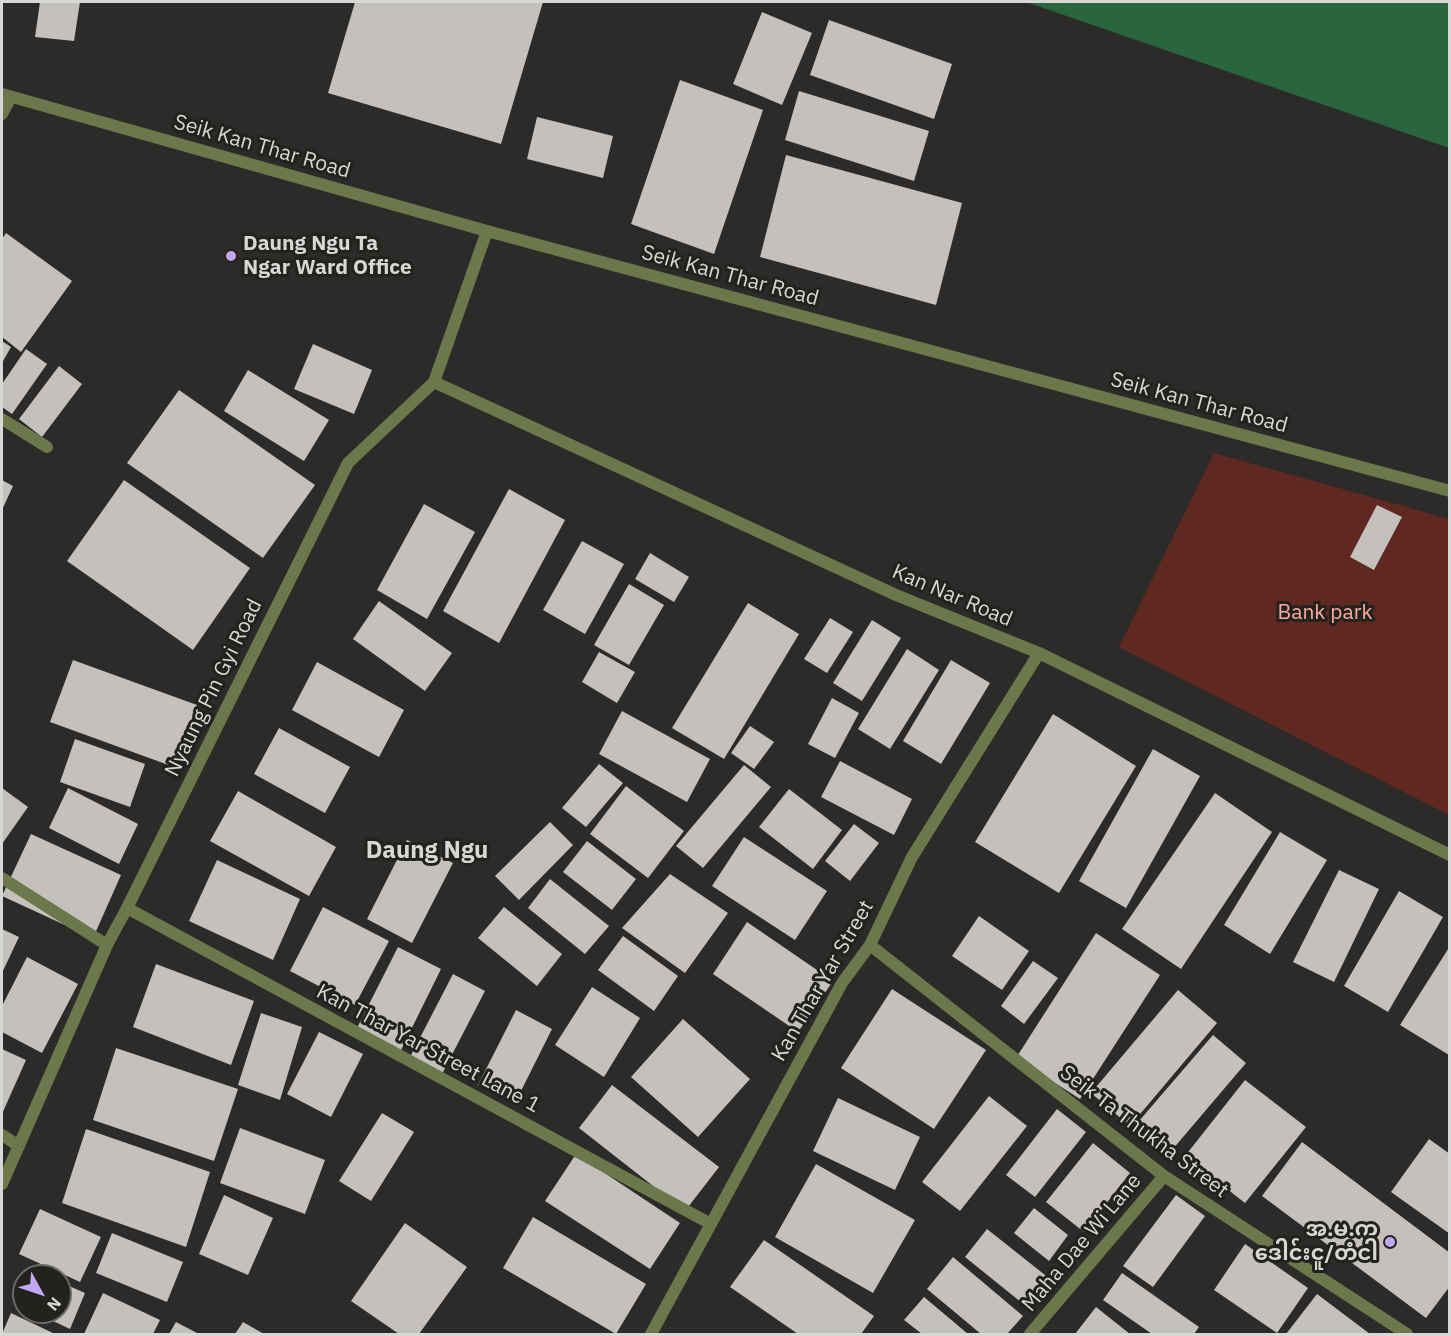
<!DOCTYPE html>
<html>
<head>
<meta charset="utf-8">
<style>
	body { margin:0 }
	#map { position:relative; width:1451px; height:1336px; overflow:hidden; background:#2c2b29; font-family:"IBM Plex Sans",sans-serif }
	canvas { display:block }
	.frame { position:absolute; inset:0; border:3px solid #d7d7d5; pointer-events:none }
	.north { position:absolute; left:12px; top:1264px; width:60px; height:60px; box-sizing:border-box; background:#23221f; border:2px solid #6b6a68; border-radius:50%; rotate:130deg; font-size:16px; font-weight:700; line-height:24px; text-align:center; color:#d7d7d5 }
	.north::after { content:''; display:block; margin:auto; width:21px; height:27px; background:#c0a8f3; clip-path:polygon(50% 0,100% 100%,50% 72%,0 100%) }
</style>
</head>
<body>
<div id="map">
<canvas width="1451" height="1336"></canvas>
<div class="frame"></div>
<div class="north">N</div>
</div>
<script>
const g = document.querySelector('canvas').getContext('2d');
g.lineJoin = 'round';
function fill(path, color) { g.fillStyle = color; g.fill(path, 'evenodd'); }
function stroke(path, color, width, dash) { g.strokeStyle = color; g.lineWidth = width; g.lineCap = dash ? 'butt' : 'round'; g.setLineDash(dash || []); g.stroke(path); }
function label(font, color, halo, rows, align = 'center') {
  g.font = font + ' "IBM Plex Sans","Noto Sans Myanmar",sans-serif'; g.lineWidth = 6; g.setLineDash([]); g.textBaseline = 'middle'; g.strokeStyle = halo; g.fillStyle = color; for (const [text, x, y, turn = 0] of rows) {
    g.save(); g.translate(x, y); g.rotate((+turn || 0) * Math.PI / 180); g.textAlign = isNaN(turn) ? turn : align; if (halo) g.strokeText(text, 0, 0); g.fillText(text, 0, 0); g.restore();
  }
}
const green = new Path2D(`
	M 1214,453 L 1449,519 L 1449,815 L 1119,647 Z`);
const water = new Path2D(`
	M 1026,2 L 1449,2 L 1449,148 Z`);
const building = new Path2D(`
	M 40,2 L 80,2 L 74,41 L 35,37 Z
	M 355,2 L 543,2 L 501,144 L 328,93 Z
	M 762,12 L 812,33 L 782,105 L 733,84 Z
	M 829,20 L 952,64 L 934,119 L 810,75 Z
	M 680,80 L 763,110 L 714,254 L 631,224 Z
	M 799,91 L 929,131 L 914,181 L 785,140 Z
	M 537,117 L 613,136 L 603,178 L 527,159 Z
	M 786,155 L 962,203 L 936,305 L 760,257 Z
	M 6,233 L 72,281 L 21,352 L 2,337 L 2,239 Z
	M 2,341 L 11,347 L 2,363 Z
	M 313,344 L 372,370 L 354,414 L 294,389 Z
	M 26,349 L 47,364 L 12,414 L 2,407 L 2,384 Z
	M 59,366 L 82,384 L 42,437 L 19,419 Z
	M 248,370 L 329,420 L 304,461 L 224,411 Z
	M 179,390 L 315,485 L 263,558 L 127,463 Z
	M 2,480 L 13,486 L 2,510 Z
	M 124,480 L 250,568 L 193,650 L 67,561 Z
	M 509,489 L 565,520 L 499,643 L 443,611 Z
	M 424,504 L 475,532 L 427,619 L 377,590 Z
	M 1377,505 L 1402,517 L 1374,570 L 1350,557 Z
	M 582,541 L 624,564 L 585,634 L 543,610 Z
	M 650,553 L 689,577 L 674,602 L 635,579 Z
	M 629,584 L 664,605 L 629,665 L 594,645 Z
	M 379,601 L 452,653 L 425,691 L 353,639 Z
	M 748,603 L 799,634 L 724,759 L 672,728 Z
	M 830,618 L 853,632 L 827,673 L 804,659 Z
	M 872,620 L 901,638 L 862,701 L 833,683 Z
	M 907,649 L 939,670 L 890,749 L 858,729 Z
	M 599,652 L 635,672 L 617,703 L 582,682 Z
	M 73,660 L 197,705 L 174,767 L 50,722 Z
	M 951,660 L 990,683 L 941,764 L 903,741 Z
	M 317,662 L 404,710 L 379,757 L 292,710 Z
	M 832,698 L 859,713 L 835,758 L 808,744 Z
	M 622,711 L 710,759 L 687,802 L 599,754 Z
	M 1053,714 L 1136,766 L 1059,893 L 975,842 Z
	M 750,726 L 774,742 L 754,769 L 731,753 Z
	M 279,728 L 350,767 L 325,813 L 254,774 Z
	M 75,739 L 145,764 L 130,807 L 60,782 Z
	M 1153,749 L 1200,776 L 1126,908 L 1079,881 Z
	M 840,761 L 912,799 L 894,835 L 821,797 Z
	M 599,764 L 623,783 L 586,827 L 562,808 Z
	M 744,765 L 771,787 L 703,868 L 676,846 Z
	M 626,786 L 684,831 L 648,878 L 590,834 Z
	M 2,788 L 28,807 L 2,844 Z
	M 68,788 L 138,824 L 119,864 L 49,828 Z
	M 789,789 L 842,830 L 813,869 L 759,827 Z
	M 238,791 L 336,847 L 309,896 L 210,841 Z
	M 1215,793 L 1272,832 L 1181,969 L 1122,929 Z
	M 550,822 L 573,845 L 519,900 L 495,876 Z
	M 854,824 L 879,843 L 850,881 L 825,861 Z
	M 1280,832 L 1327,860 L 1270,954 L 1224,925 Z
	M 31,834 L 121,875 L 93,938 L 2,896 Z
	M 744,837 L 827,891 L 795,940 L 712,886 Z
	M 407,840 L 453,863 L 412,943 L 367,919 Z
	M 587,841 L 636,879 L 612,910 L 563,872 Z
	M 217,860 L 300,899 L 273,960 L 189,921 Z
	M 1339,870 L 1379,889 L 1334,982 L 1293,962 Z
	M 670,874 L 728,913 L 685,973 L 622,928 Z
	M 550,879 L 609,926 L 585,954 L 528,908 Z
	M 1399,891 L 1443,917 L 1388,1012 L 1344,986 Z
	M 323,907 L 389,941 L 355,1005 L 290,971 Z
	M 504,907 L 562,954 L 537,986 L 478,938 Z
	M 979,916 L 1029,951 L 1002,990 L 952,956 Z
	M 747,922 L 833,981 L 798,1032 L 713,974 Z
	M 2,929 L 19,937 L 2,973 Z
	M 1096,933 L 1160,975 L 1080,1099 L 1016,1058 Z
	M 623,936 L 678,976 L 654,1011 L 598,970 Z
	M 1450,946 L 1450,1053 L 1449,1055 L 1400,1025 Z
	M 398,947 L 441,969 L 401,1050 L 357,1028 Z
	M 27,957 L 78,984 L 42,1053 L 2,1032 L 2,1006 Z
	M 1033,961 L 1058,978 L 1024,1024 L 1001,1006 Z
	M 156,964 L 254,1001 L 231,1065 L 133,1027 Z
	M 453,974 L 485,991 L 442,1074 L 410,1057 Z
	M 592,987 L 640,1018 L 604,1077 L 555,1045 Z
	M 892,989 L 986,1050 L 934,1129 L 841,1068 Z
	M 1178,990 L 1217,1023 L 1130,1126 L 1091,1093 Z
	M 516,1010 L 552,1029 L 515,1103 L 478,1085 Z
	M 261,1013 L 302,1027 L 280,1100 L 238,1085 Z
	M 683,1019 L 750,1079 L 698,1137 L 631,1077 Z
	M 319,1032 L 363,1054 L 331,1117 L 287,1094 Z
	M 1213,1035 L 1246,1063 L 1172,1150 L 1139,1121 Z
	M 116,1048 L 238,1089 L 214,1161 L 93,1120 Z
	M 2,1049 L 26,1060 L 2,1114 Z
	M 1245,1080 L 1306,1127 L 1245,1203 L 1185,1156 Z
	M 612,1085 L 719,1167 L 685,1211 L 579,1128 Z
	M 989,1096 L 1027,1126 L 960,1211 L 922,1182 Z
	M 838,1098 L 920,1137 L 895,1190 L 813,1151 Z
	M 1057,1109 L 1086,1132 L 1035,1197 L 1006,1175 Z
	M 382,1113 L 414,1132 L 371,1201 L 339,1181 Z
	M 240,1128 L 325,1160 L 305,1214 L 220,1183 Z
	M 86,1129 L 210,1172 L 186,1247 L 62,1203 Z
	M 1429,1139 L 1450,1154 L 1450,1234 L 1391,1192 Z
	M 1302,1142 L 1450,1253 L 1450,1286 L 1426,1318 L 1262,1196 Z
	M 1093,1143 L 1130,1173 L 1084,1232 L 1046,1202 Z
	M 576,1154 L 680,1223 L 650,1269 L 545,1201 Z
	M 816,1164 L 915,1220 L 873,1293 L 775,1237 Z
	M 224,1195 L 273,1218 L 248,1275 L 199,1254 Z
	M 1176,1195 L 1205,1216 L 1153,1287 L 1123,1266 Z
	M 1034,1208 L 1068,1235 L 1049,1261 L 1014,1233 Z
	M 40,1209 L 101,1237 L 80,1282 L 19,1254 Z
	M 533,1217 L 646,1284 L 616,1334 L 503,1268 Z
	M 405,1223 L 467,1267 L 419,1334 L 399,1334 L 351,1301 Z
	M 987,1229 L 1050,1279 L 1027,1307 L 965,1257 Z
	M 112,1233 L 183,1262 L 167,1302 L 96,1273 Z
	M 764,1240 L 874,1316 L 861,1334 L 798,1334 L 730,1287 Z
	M 1245,1244 L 1308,1288 L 1277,1333 L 1214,1290 Z
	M 953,1257 L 1023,1316 L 1007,1334 L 981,1334 L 927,1289 Z
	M 31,1269 L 46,1276 L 27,1276 Z
	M 1122,1273 L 1199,1327 L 1194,1334 L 1152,1334 L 1103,1300 Z
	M 60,1282 L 85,1293 L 70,1329 L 34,1312 L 60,1312 Z
	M 24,1284 L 24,1307 L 15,1303 Z
	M 103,1293 L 160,1320 L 153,1334 L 84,1334 Z
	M 1317,1294 L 1370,1334 L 1286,1334 Z
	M 924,1297 L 968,1334 L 922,1334 L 904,1320 Z
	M 1096,1307 L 1130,1334 L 1075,1334 Z
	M 11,1313 L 55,1334 L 2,1334 Z
	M 176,1322 L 199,1334 L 169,1334 Z
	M 243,1322 L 264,1334 L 235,1334 Z`);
const service = new Path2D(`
	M 2,419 L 47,447
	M 2,878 L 107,945
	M 127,908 L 711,1224
	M 2,1135 L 19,1146`);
const minor = new Path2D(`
	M 2,114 L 11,97
	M 434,382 L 896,595 L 1039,653 L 1450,855
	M 870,945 L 1164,1176 L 1407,1334
	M 2,1184 L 107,945 L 127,908 L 348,463 L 434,382 L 487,231
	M 651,1334 L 842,983 L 870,945 L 912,857 L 1039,653
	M 1030,1334 L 1164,1176`);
const tertiary = new Path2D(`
	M 2,94 L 487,231 L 1450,491`);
const markers = [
	[231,256,6,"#c0a8f3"],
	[1390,1242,6,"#c0a8f3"]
];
const streetNames = [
	["Seik Kan Thar Road",262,147,16],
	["Seik Kan Thar Road",730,276,15],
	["Seik Kan Thar Road",1199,403,15],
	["Kan Nar Road",952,596,23],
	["Nyaung Pin Gyi Road",214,688,-64],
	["Kan Thar Yar Street",823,981,-60],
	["Kan Thar Yar Street Lane 1",428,1049,28],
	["Seik Ta Thukha Street",1144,1132,37],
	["Maha Dae Wi Lane",1082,1243,-50]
];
const poiNames = [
	["Daung Ngu Ta",243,244],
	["Ngar Ward Office",243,268],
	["အ.မ.က",1378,1230,"right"],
	["ဒေါင်းငူ/တံငါ",1378,1254,"right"]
];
const parkNames = [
	["Bank park",1325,613]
];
const quarterNames = [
	["Daung Ngu",427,851]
];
fill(green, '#5f2820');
fill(water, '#29653d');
fill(building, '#c3c0be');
stroke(service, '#6c784b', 12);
stroke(minor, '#6c784b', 12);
stroke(tertiary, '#6c784b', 12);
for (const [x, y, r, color] of markers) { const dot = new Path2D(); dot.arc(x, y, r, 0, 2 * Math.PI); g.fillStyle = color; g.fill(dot); stroke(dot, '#23221f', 2); }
label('21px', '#d7d7d5', '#23221f', streetNames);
label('bold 21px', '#d7d7d5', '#23221f', poiNames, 'left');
label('21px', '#fbab9d', '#23221f', parkNames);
label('bold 24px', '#d7d7d5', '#23221f', quarterNames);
</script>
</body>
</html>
